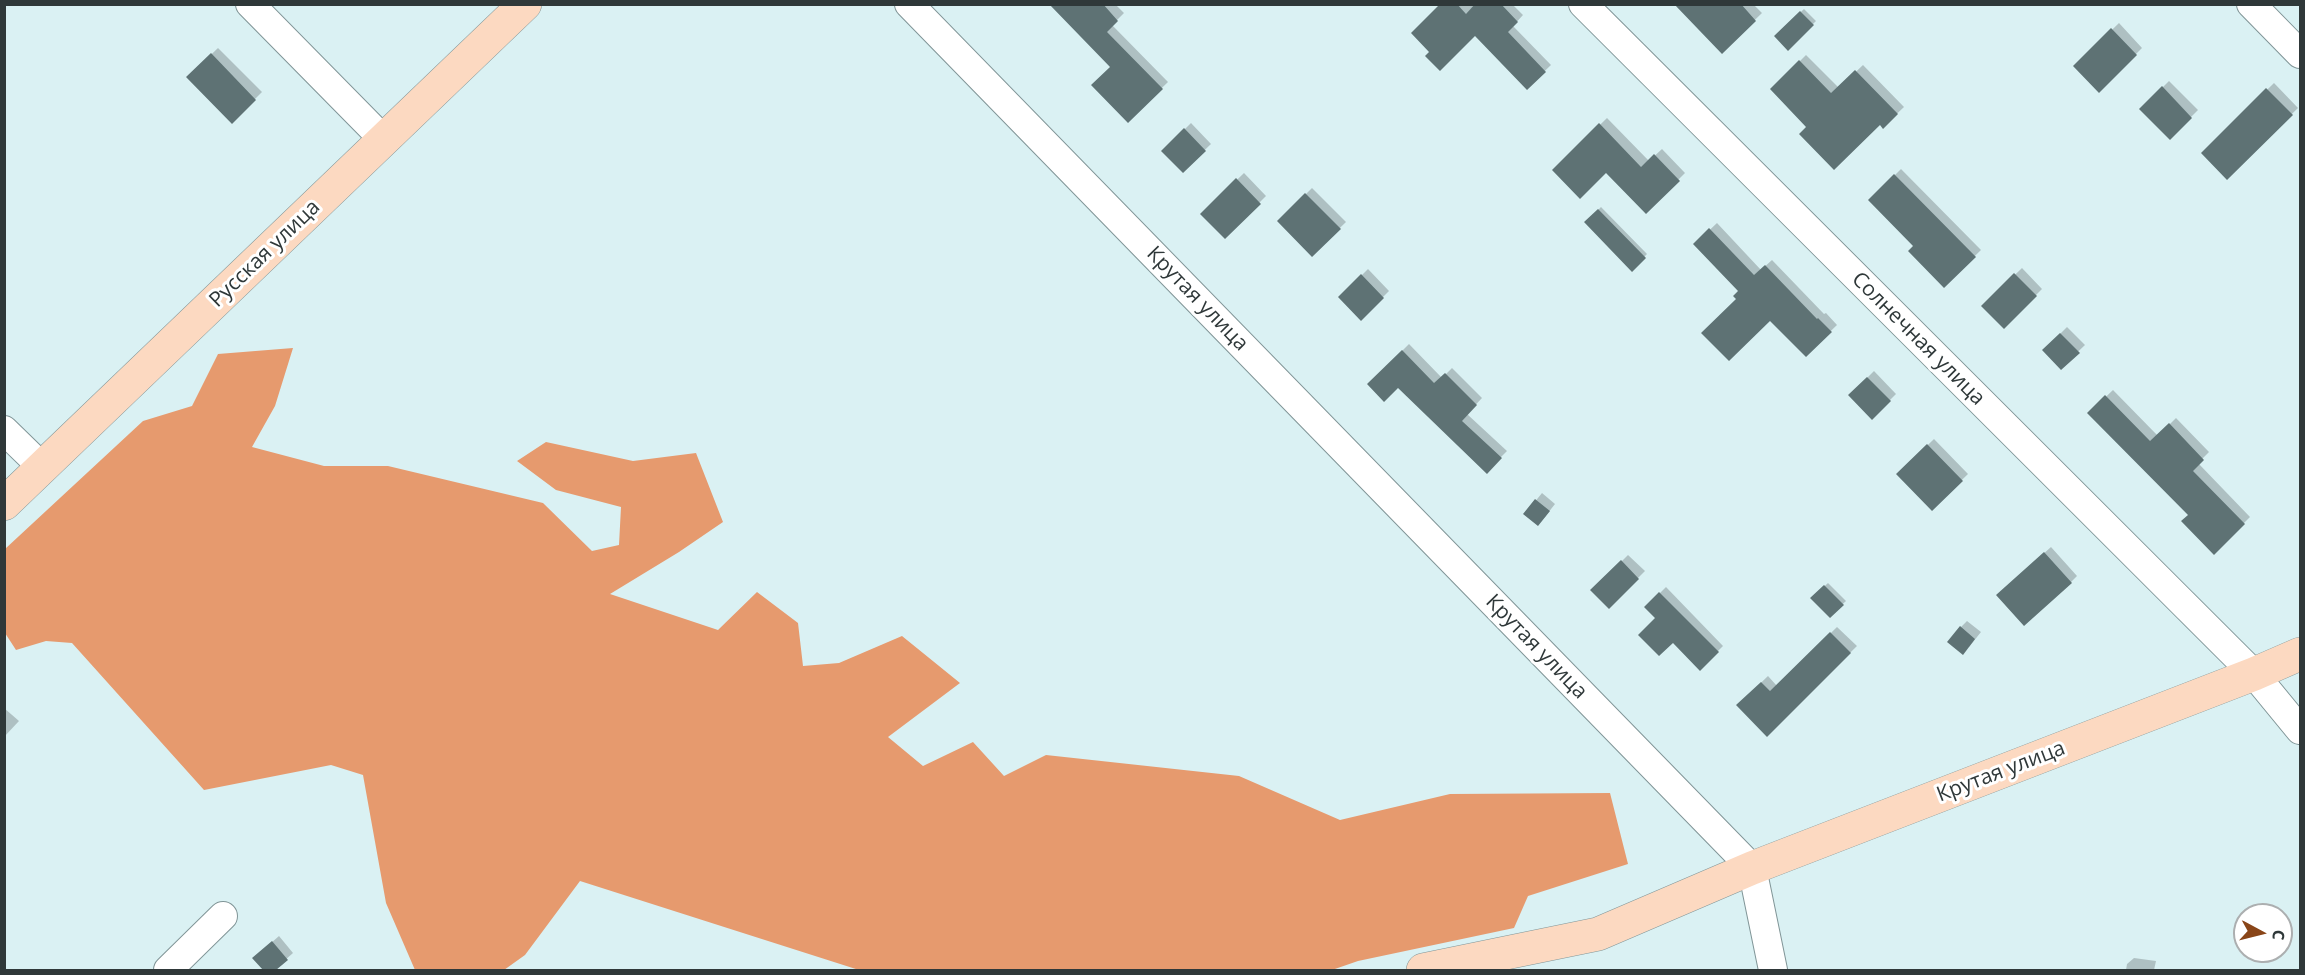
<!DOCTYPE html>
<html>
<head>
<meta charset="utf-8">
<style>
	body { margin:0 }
	#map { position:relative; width:2305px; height:975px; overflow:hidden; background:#daf1f3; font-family:"Open Sans",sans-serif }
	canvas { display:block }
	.frame { position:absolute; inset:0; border:6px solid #2f3839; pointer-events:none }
	.north { position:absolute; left:2233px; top:903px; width:60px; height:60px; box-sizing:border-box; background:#fff; border:2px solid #acafb0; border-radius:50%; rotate:97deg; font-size:16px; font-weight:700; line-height:24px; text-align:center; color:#2f3839 }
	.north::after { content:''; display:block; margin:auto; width:21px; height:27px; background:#894518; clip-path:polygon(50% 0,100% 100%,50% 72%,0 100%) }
</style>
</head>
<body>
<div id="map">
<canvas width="2305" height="975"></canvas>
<div class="frame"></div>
<div class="north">С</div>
</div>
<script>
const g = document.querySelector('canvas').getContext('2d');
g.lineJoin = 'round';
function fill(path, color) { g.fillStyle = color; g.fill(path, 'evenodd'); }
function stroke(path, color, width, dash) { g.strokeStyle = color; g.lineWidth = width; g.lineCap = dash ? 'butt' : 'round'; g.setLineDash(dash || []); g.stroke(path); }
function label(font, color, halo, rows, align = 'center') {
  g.font = font + ' "Open Sans",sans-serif'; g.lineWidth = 6; g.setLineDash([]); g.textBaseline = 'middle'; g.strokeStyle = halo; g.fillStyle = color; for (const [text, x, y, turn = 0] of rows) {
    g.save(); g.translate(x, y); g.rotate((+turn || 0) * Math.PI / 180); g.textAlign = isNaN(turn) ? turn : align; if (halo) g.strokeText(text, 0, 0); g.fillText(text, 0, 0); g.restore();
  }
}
const forest = new Path2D(`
	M 293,348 L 275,406 L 252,447 L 324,466 L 388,466 L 543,503 L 592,551 L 619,545 L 621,507 L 556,490 L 517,461 L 546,442 L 633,461 L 696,453 L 723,522 L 679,552 L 610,594 L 718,630 L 757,592 L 798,623 L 803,666 L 839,663 L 902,636 L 960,683 L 888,737 L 923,766 L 973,742 L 1004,776 L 1046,755 L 1239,776 L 1340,820 L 1450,794 L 1610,793 L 1628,864 L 1528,896 L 1514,928 L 1358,961 L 1332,970 L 859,970 L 580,881 L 525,955 L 504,970 L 415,970 L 386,903 L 363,775 L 331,765 L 204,790 L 72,643 L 46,641 L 16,650 L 5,633 L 5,549 L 143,421 L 192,406 L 218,354 Z`);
const shadow = new Path2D(`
	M 1063,4 L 1115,4 L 1124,13 L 1112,25 L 1168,82 L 1128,121 L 1112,67 Z
	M 1442,4 L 1512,4 L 1523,15 L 1513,26 L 1551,65 L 1527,88 L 1475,34 L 1431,52 Z
	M 1676,4 L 1753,4 L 1762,13 L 1722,52 Z
	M 1804,9 L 1816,21 L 1788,49 L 1776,36 Z
	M 2119,23 L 2142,48 L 2099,91 L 2075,66 Z
	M 218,48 L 262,92 L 232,122 L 188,77 Z
	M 1806,55 L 1839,88 L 1863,65 L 1904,107 L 1883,127 L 1880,123 L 1808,126 L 1772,89 Z
	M 2169,81 L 2198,110 L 2170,138 L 2141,109 Z
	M 2274,83 L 2298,108 L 2227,177 L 2203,153 Z
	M 1607,118 L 1649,161 L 1662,149 L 1685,173 L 1646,212 L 1606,171 L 1554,170 Z
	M 1191,123 L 1211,144 L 1183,171 L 1163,151 Z
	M 1901,169 L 1981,250 L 1944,286 L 1915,246 L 1870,200 Z
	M 1244,173 L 1266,196 L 1225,237 L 1202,214 Z
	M 1312,188 L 1346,222 L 1312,255 L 1279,221 Z
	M 1601,207 L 1647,254 L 1632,269 L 1586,222 Z
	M 1717,223 L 1761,270 L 1772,260 L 1824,314 L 1826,313 L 1837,325 L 1806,355 L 1770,318 L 1738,299 L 1740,291 L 1695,244 Z
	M 2022,268 L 2042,289 L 2004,327 L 1983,306 Z
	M 1368,269 L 1389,291 L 1361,319 L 1340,297 Z
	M 2067,327 L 2085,345 L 2061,368 L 2044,350 Z
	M 1409,344 L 1442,378 L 1452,368 L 1482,398 L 1467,414 L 1507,451 L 1487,471 L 1398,386 L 1369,384 Z
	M 1874,371 L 1896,394 L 1872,418 L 1850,395 Z
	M 2113,390 L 2158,436 L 2176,418 L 2209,452 L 2198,463 L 2250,517 L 2214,553 L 2190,515 L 2089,413 Z
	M 1934,439 L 1968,474 L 1932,509 L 1898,474 Z
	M 1542,493 L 1555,504 L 1544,518 L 1525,514 Z
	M 2051,547 L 2077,576 L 2071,582 L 2004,589 Z
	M 1628,555 L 1645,571 L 1609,607 L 1593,590 Z
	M 1828,583 L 1846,601 L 1830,616 L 1812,598 Z
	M 1666,587 L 1723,646 L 1700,669 L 1646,607 Z
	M 1967,621 L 1981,632 L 1969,647 L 1961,627 Z
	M 1837,627 L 1857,646 L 1767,735 L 1738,705 L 1768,676 L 1777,686 Z
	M 4,708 L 19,721 L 4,737 Z
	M 279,936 L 293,953 L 274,970 L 265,970 L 254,958 Z
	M 2134,958 L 2156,961 L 2154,970 L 2126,970 L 2127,964 Z`);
const building = new Path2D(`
	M 1049,4 L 1103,4 L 1118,21 L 1107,32 L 1163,89 L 1128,123 L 1091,85 L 1110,67 Z
	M 1440,4 L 1457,4 L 1466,14 L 1475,4 L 1501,4 L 1518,22 L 1508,32 L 1546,72 L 1527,90 L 1475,36 L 1440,71 L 1425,56 L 1429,52 L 1411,33 Z
	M 1674,4 L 1741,4 L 1756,21 L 1722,54 Z
	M 1800,11 L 1814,25 L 1788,51 L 1774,36 Z
	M 2111,28 L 2137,55 L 2099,93 L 2073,66 Z
	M 211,53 L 256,100 L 232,124 L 186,77 Z
	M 1799,60 L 1831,93 L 1855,70 L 1898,114 L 1883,129 L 1880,125 L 1834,170 L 1799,134 L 1806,127 L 1770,89 Z
	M 2162,86 L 2192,118 L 2170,140 L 2139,109 Z
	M 2266,88 L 2293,115 L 2227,180 L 2201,153 Z
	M 1599,123 L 1641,167 L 1654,154 L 1680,181 L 1646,214 L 1606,173 L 1580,199 L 1552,170 Z
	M 1184,128 L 1206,151 L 1183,173 L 1161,151 Z
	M 1894,174 L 1976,257 L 1944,288 L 1908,251 L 1913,246 L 1868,200 Z
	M 1236,178 L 1261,204 L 1225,239 L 1200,214 Z
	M 1305,193 L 1341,229 L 1312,257 L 1277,221 Z
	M 1598,209 L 1646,258 L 1632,272 L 1584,222 Z
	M 1709,228 L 1754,275 L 1765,265 L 1817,319 L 1818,318 L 1832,332 L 1806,357 L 1770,321 L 1729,361 L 1701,333 L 1736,299 L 1733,296 L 1738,291 L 1693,244 Z
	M 2014,273 L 2037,296 L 2004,329 L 1981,306 Z
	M 1361,274 L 1384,298 L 1361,321 L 1338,297 Z
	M 2060,333 L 2080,353 L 2061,370 L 2042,350 Z
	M 1402,350 L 1434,383 L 1445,373 L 1477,405 L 1462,421 L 1502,458 L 1487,474 L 1398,388 L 1384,402 L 1367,384 Z
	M 1867,377 L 1891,401 L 1872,420 L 1848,395 Z
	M 2105,395 L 2150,441 L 2169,423 L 2204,460 L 2193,471 L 2245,524 L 2214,555 L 2181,521 L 2188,515 L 2087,413 Z
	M 1927,444 L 1963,481 L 1932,511 L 1896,474 Z
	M 1535,499 L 1550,511 L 1538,526 L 1523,514 Z
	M 2044,552 L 2072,583 L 2024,626 L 1996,595 Z
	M 1621,560 L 1639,579 L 1609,609 L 1590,590 Z
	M 1824,585 L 1844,605 L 1830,618 L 1810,598 Z
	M 1659,592 L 1719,652 L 1700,671 L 1673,643 L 1659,656 L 1638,635 L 1655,618 L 1644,607 Z
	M 1960,626 L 1975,639 L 1963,655 L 1947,642 Z
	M 1830,632 L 1851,653 L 1767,737 L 1736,705 L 1761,682 L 1770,691 Z
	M 272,941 L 288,960 L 276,970 L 263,970 L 252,958 Z`);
const street = new Path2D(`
	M 250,4 L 384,140
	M 909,4 L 1752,868 L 1773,970
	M 1583,4 L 2254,674 L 2300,730
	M 2251,4 L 2300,54
	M 4,430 L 43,468
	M 168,970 L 223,916`);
const secondary = new Path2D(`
	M 4,504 L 525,4
	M 1423,970 L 1598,934 L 1752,868 L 2254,674 L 2300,654`);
const streetNames = [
	["Русская улица",265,254,-44],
	["Крутая улица",1197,299,46],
	["Солнечная улица",1918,339,45],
	["Крутая улица",1536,647,46],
	["Крутая улица",2001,772,-21]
];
fill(forest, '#e69a6e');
fill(shadow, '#0003');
fill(building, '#5e7274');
stroke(street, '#809597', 30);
stroke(secondary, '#809597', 34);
stroke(street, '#fff', 28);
stroke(secondary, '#fcd9c1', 33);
label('21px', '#2f3839', '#fff', streetNames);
</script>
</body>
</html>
